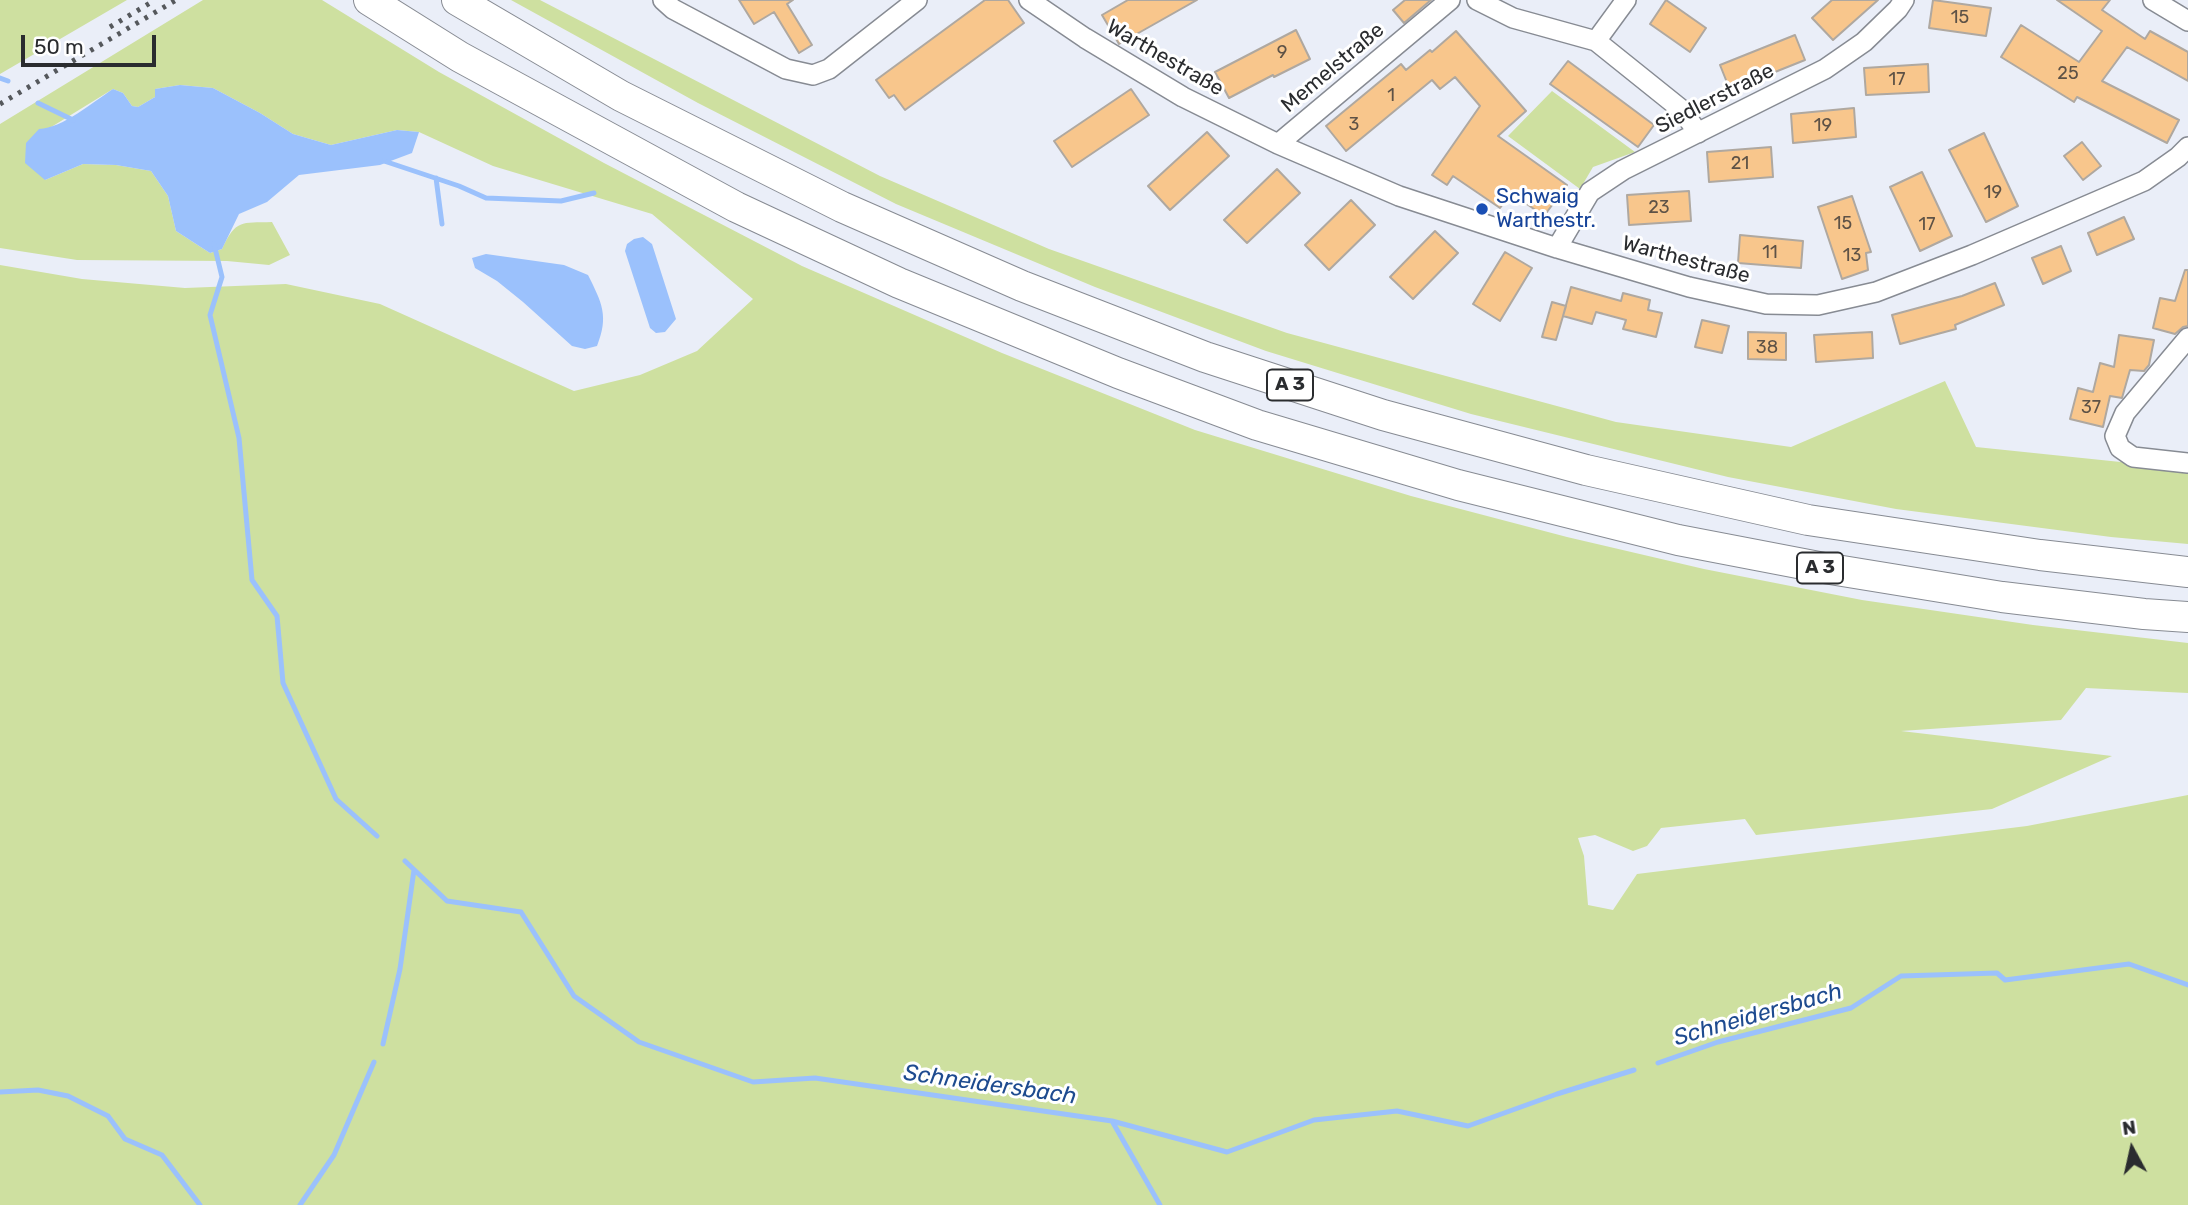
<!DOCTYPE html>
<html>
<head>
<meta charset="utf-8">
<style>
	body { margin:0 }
	#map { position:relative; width:2188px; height:1205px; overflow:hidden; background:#eaeef8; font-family:Rubik,sans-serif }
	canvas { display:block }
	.north { position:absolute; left:2097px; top:1114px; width:70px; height:70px; -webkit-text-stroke:5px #fff; paint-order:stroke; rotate:352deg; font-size:19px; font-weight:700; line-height:28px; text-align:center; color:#2a2c2f }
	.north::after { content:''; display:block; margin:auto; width:24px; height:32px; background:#2a2c2f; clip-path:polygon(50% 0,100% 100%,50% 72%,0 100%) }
	.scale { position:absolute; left:21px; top:35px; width:135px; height:32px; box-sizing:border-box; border:4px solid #2a2c2f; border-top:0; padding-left:9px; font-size:21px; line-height:24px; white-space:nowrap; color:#2a2c2f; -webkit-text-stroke:5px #fff; paint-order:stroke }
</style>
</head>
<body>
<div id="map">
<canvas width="2188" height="1205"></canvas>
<div class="north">N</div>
<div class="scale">50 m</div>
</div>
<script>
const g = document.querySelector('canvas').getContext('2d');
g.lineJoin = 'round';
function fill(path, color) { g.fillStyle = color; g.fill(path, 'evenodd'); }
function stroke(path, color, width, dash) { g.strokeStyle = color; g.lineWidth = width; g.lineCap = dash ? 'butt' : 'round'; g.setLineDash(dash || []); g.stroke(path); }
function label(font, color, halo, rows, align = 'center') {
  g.font = font + ' Rubik,sans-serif'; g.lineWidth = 6; g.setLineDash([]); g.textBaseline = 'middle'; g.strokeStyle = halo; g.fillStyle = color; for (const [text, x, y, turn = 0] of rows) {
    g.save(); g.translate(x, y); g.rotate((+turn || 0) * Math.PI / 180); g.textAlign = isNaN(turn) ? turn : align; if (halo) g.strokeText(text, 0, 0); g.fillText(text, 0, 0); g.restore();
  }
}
const green = new Path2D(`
	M 0,0 L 127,0 L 0,74 Z
	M 203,0 L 322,0 L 439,72 L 604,163 L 802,266 L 1002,353 L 1195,430 L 1411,496 L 1567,537 L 1704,569 L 1862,600 L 2033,625 L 2188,643 L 2188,693 L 2086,688 L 2061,720 L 1901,731 L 2112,756 L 1992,809 L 1756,835 L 1745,819 L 1661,828 L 1647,846 L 1633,851 L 1595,835 L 1578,838 L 1584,856 L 1588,905 L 1613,910 L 1637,874 L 2027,826 L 2188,795 L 2188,1205 L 0,1205 L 0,265 L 82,279 L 185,288 L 286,284 L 380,304 L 574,391 L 640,375 L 697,351 L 753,299 L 652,214 L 493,166 L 419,132 L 397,130 L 331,145 L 293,134 L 260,113 L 213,88 L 180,85 L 155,89 L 155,97 L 138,107 L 132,106 L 123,93 L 113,89 L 48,129 L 39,129 L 45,180 L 83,164 L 116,165 L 151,171 L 168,196 L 176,231 L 210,253 L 222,249 C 236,219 241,223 272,222 L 290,255 L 269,265 L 227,261 L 77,260 L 0,248 L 0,124 Z
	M 511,0 L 540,0 L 880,176 L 1049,249 L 1287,333 L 1616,422 L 1791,447 L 1945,381 L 1976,447 L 2188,469 L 2188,544 L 2111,537 L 1896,509 L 1728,477 L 1471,414 L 1266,351 L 1095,287 L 896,204 L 698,103 Z
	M 1552,91 L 1635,152 L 1593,167 L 1580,189 L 1508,136 Z`);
const water = new Path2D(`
	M 180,85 L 213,88 L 260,113 L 293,134 L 331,145 L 397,130 L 419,132 L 412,153 L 380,165 L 299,175 L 267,202 L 239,214 L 222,249 L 210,253 L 176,231 L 168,196 L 151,171 L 116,165 L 83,164 L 45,180 L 25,163 L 26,143 L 39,129 C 63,128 93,102 113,89 L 123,93 L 132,106 L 138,107 L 155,97 L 155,89 Z
	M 643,237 L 652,244 L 676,319 L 665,332 L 656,333 L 650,328 L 625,251 L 627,244 L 634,239 Z
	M 486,254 L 564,265 L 588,275 C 602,303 609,316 597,346 L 585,349 L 572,346 L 523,302 L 497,281 L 475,268 L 472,258 Z`);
const stream = new Path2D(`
	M 0,78 L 8,81
	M 38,103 L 73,120
	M 384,161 L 459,186 L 486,198 L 561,201 L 594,193
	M 436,178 L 442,224
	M 214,244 L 222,277 L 210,315 L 239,438 L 252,580 L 277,616 L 283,683 L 336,799 L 377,836
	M 405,861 L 447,901 L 521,912 L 574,996 L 639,1042 L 753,1082 L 815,1078 L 1112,1121 L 1227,1152 L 1314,1120 L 1397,1111 L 1468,1126 L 1557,1094 L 1634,1070
	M 383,1044 L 400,969 L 414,870
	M 1658,1063 L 1718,1042 L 1851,1008 L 1901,976 L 1997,973 L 2005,980 L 2129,964 L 2188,985
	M 0,1092 L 38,1090 L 68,1096 L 108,1116 L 125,1139 L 162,1155 L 200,1205
	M 1112,1121 L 1160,1205
	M 300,1205 L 334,1155 L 374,1062`);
const building = new Path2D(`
	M 739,0 L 793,0 L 787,4 L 812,45 L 799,53 L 774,12 L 754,24 Z
	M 985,0 L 1008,0 L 1024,23 L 905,110 L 894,95 L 889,98 L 876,80 Z
	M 1128,0 L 1197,0 L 1119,44 L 1102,15 Z
	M 1405,0 L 1431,0 L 1404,23 L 1393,10 Z
	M 1666,0 L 1706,28 L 1690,52 L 1650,24 Z
	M 1832,0 L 1878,0 L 1833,40 L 1812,18 Z
	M 1933,0 L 1991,8 L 1986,36 L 1929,28 Z
	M 2057,0 L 2110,0 L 2102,10 L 2145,39 L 2150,31 L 2188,52 L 2188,81 L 2127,47 L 2102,81 L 2179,120 L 2167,143 L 2077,97 L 2074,102 L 2001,57 L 2021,25 L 2079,62 L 2102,31 Z
	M 1296,30 L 1310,59 L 1274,77 L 1273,75 L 1229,98 L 1215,72 Z
	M 1456,31 L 1526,111 L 1498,136 L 1567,185 L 1544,216 L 1511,193 L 1500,208 L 1453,176 L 1447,185 L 1432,175 L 1480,106 L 1455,77 L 1440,89 L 1432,80 L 1346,151 L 1326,126 L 1401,64 L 1406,70 L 1430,50 L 1432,52 Z
	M 1795,35 L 1805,60 L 1730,90 L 1720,65 Z
	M 1568,61 L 1654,125 L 1638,147 L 1550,84 Z
	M 1928,64 L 1929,92 L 1866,95 L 1864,68 Z
	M 1131,89 L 1149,115 L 1072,167 L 1054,141 Z
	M 1854,108 L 1856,137 L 1793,143 L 1791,114 Z
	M 1207,132 L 1229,156 L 1170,210 L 1148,186 Z
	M 1984,133 L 2018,206 L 1986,222 L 1949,150 Z
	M 2082,142 L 2101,166 L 2083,180 L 2064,156 Z
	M 1771,147 L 1773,177 L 1709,182 L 1707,152 Z
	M 1277,169 L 1300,193 L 1247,243 L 1224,220 Z
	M 1922,172 L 1952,236 L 1920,251 L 1890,187 Z
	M 1689,191 L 1691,221 L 1629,225 L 1627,195 Z
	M 1852,196 L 1871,252 L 1866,253 L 1868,270 L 1842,279 L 1818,207 Z
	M 1351,200 L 1375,225 L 1329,270 L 1305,245 Z
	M 2124,217 L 2134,239 L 2097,255 L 2088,233 Z
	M 1435,231 L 1458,253 L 1413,299 L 1390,277 Z
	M 1740,235 L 1803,241 L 1801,268 L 1738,263 Z
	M 2061,246 L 2071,271 L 2043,284 L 2032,258 Z
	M 1505,252 L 1532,268 L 1500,321 L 1473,304 Z
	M 2185,270 L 2188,270 L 2188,326 L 2183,327 L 2175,334 L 2153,328 L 2160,298 L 2175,301 Z
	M 1995,283 L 2004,305 L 1955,325 L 1956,329 L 1900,344 L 1892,315 L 1962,296 Z
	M 1571,287 L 1621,301 L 1623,293 L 1650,300 L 1648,310 L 1662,313 L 1656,337 L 1623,329 L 1626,320 L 1596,312 L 1592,324 L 1563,316 Z
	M 1552,302 L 1566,306 L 1556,340 L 1542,337 Z
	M 1702,320 L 1729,326 L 1722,353 L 1695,347 Z
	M 1748,332 L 1786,333 L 1786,360 L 1748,359 Z
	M 1872,332 L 1873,358 L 1816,362 L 1814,335 Z
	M 2119,335 L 2154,340 L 2149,365 L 2144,371 L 2130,370 L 2122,398 L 2110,396 L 2103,427 L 2070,419 L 2078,388 L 2093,392 L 2100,363 L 2114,367 Z`);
const minor = new Path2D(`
	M 663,0 L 673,9 L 786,69 L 813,75 L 829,69 L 917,0
	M 1029,0 L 1085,38 L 1183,97 L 1278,144 L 1399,196 L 1557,248 L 1689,287 L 1766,304 L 1818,305 L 1876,292 L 1972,255 L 2144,181 L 2178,157 L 2188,147
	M 1477,0 L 1513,18 L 1596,41 L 1682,110 L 1698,133
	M 2153,0 L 2188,21
	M 1596,41 L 1626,0
	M 1278,144 L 1450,0
	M 1557,248 L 1590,192 L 1623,170 L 1825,69 L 1864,42 L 1898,9 L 1904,0
	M 2188,338 L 2125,413 L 2115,436 L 2120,448 L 2133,457 L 2188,463`);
const highway = new Path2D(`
	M 369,0 L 460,57 L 736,207 L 899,283 L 1118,373 L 1257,425 L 1458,485 L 1678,540 L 1824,568 L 2002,597 L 2144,614 L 2188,617
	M 457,0 L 621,96 L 842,207 L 1022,286 L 1205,357 L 1383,415 L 1586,470 L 1808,520 L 2040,555 L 2188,572`);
const rail = new Path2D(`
	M 110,27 L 155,0
	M 0,104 L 176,0`);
const markers = [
	[1482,209,7,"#1a4fb4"]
];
const numberNames = [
	["15",1960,18],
	["9",1282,53],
	["25",2068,74],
	["17",1897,80],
	["1",1391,96],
	["3",1354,125],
	["19",1823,126],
	["21",1740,164],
	["19",1993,193],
	["23",1659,208],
	["15",1843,224],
	["17",1927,225],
	["11",1770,253],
	["13",1852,256],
	["38",1767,348],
	["37",2091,408]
];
const shields = [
	[1290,385,46],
	[1820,568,46]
];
const shieldNames = [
	["A 3",1290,385],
	["A 3",1820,568]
];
const streetNames = [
	["Warthestraße",1165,58,30],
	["Memelstraße",1333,68,-40],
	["Siedlerstraße",1715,99,-27],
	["Warthestraße",1686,260,15]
];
const transitNames = [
	["Schwaig",1496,197],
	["Warthestr.",1496,221]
];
const waterNames = [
	["Schneidersbach",1758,1015,-16],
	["Schneidersbach",990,1085,8]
];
fill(green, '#cee0a0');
fill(water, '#9bc1fc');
stroke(stream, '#9bc1fc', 5);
fill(building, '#f8c68c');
stroke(building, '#afa8a0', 2);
stroke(minor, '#878b93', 22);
stroke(highway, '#878b93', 32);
stroke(minor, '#fff', 19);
stroke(highway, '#fff', 30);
stroke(rail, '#55585c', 5, [3.5, 7]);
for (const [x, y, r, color] of markers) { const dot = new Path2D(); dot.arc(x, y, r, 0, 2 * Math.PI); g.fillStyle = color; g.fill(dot); stroke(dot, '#fff', 2.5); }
label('18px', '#5e5246', null, numberNames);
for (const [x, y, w] of shields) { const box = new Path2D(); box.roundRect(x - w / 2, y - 15.5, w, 31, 5); g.fillStyle = '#fff'; g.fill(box); stroke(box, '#2a2c2f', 2); }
label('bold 19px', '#2a2c2f', null, shieldNames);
label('21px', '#2a2c2f', '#fff', streetNames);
label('21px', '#164399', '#fff', transitNames, 'left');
label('italic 23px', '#1e4b8f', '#fff', waterNames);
</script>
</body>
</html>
